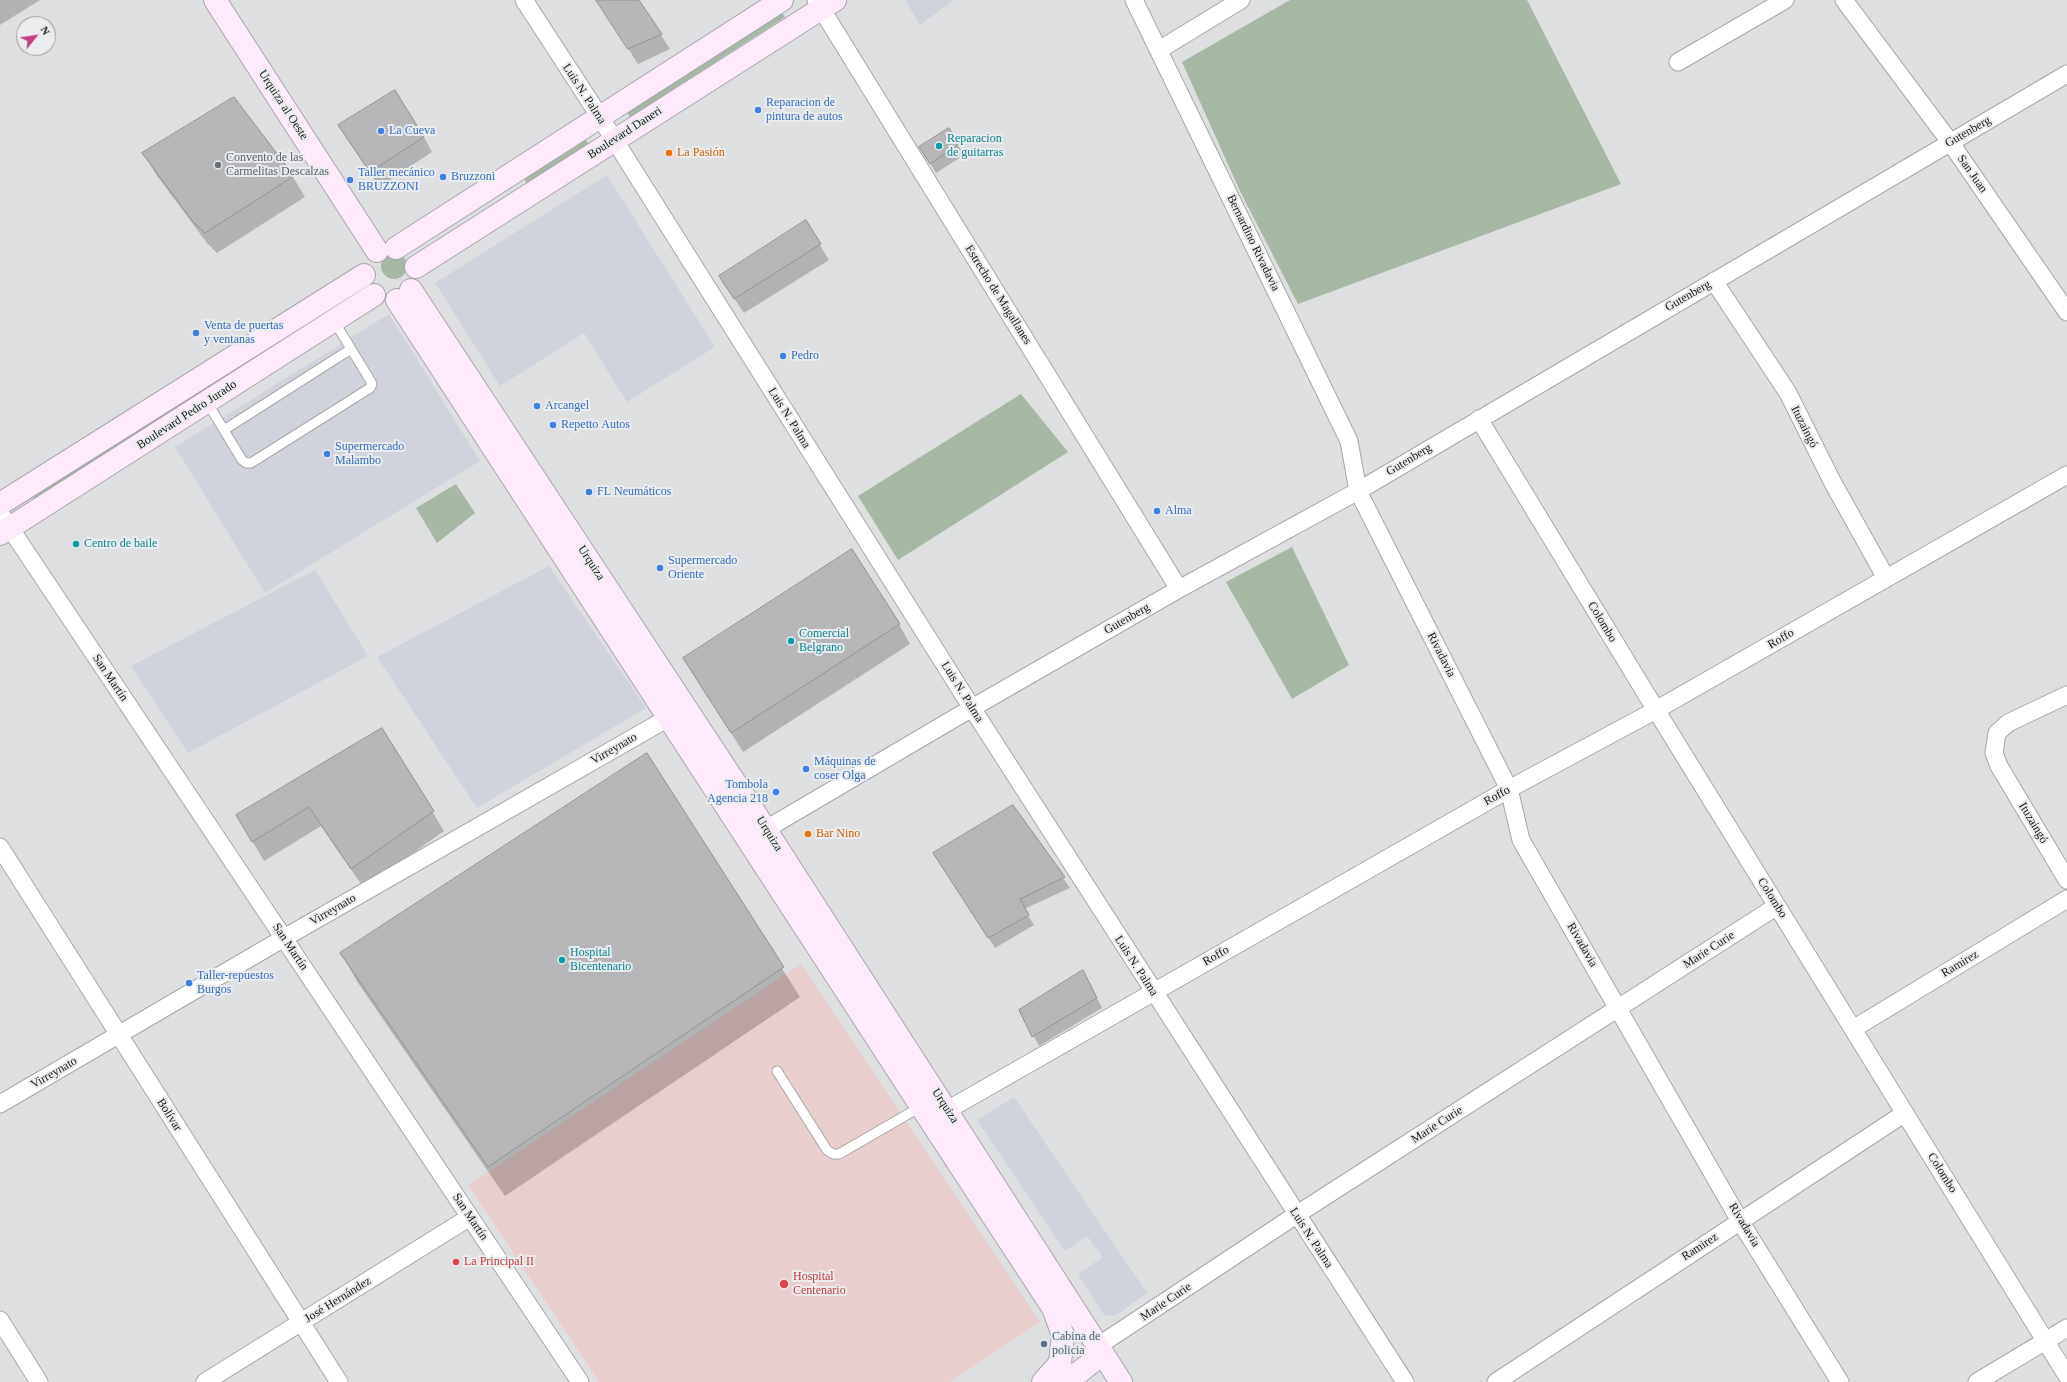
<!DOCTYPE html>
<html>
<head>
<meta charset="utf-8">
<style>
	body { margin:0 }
	#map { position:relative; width:2067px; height:1382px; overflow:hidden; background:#dedfe1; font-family:"Times New Roman",serif }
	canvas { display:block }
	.north { position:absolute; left:16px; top:16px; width:40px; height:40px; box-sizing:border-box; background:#ebecee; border:1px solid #969798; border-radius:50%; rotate:60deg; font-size:11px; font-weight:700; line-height:16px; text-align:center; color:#171717 }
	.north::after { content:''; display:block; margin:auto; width:14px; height:18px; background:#c54082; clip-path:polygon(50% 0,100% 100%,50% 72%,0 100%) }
</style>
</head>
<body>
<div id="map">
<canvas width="2067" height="1382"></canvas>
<div class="north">N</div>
</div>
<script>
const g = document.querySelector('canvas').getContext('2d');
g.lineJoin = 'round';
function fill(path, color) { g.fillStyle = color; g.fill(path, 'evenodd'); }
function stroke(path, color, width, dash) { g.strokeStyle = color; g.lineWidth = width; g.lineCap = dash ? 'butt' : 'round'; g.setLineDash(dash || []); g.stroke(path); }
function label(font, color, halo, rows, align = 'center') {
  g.font = font + ' "Times New Roman",serif'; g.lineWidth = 4; g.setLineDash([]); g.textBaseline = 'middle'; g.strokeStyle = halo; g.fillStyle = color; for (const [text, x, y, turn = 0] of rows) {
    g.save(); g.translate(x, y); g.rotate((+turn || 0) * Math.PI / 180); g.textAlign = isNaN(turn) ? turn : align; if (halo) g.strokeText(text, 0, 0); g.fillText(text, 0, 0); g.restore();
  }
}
const built = new Path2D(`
	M 905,0 L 954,0 L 920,25 Z
	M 607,175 L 715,347 L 627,402 L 584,333 L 500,386 L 435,283 Z
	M 389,314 L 480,461 L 265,593 L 175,447 Z
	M 549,566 L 646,708 L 477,808 L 377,657 Z
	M 315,570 L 368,656 L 188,753 L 131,666 Z
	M 1014,1097 L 1147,1293 L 1115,1316 L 1104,1315 L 1078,1274 L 1103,1257 L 1087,1236 L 1065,1251 L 977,1120 Z`);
const medical = new Path2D(`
	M 801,964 L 1040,1322 L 950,1382 L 599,1382 L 468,1185 Z`);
const green = new Path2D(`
	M 1290,0 L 1527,0 L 1621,184 L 1298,304 L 1240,191 L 1182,62 Z
	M 782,13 L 785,17 L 630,117 L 627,112 Z
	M 586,140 L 589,145 L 527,183 L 524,179 Z
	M381 266a13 13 0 1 1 26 0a13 13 0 1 1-26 0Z
	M 350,294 L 353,298 L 36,501 L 33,497 Z
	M 1021,394 L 1068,452 L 898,560 L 858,496 Z
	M 456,484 L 475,513 L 437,543 L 416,508 Z
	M 1292,547 L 1349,665 L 1292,699 L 1226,582 Z`);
const shadow = new Path2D(`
	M 0,0 L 40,0 L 0,25 Z
	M 597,0 L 638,0 L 670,49 L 638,64 Z
	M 234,98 L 293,177 L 305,197 L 217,253 L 207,243 L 155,173 L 144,153 Z
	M 949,130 L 964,155 L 936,173 L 926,157 Z
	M 424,137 L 432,152 L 379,187 L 348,140 Z
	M 805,221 L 829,260 L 744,313 L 729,291 Z
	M 899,624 L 910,644 L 743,752 L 684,658 Z
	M 382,729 L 444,831 L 364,888 L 321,826 L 264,861 L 237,815 Z
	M 647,754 L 800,997 L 505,1196 L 358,983 L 341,953 Z
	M 1013,807 L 1070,888 L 1024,909 L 1034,925 L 995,948 L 940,863 Z
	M 1088,981 L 1102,1008 L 1039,1046 L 1020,1011 Z`);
const building = new Path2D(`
	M 596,0 L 639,0 L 662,34 L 628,49 Z
	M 395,90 L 424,137 L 370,172 L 338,125 Z
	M 234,97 L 294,176 L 205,233 L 194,223 L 142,153 Z
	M 949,128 L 959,144 L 930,164 L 919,147 Z
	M 806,220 L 821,244 L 734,299 L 719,276 Z
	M 852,549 L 900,624 L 731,733 L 683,658 Z
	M 382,728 L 434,811 L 351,869 L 309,807 L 252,842 L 236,815 Z
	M 647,753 L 784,967 L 488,1167 L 340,953 Z
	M 1013,805 L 1065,877 L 1020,899 L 1029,915 L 988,938 L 933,853 Z
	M 1083,970 L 1097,998 L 1032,1037 L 1019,1010 Z`);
const lane = new Path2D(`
	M 207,402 L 242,460 L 246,463 L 251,463 L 370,388 L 372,384 L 370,380 L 334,321
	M 224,430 L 351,349
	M 777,1071 L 827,1150 L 833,1154 L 839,1154 L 922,1106`);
const street = new Path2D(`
	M 524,0 L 600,117 L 972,708 L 1405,1382
	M 816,0 L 1179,589
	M 1134,0 L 1349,441 L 1358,491 L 1509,789 L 1521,840 L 1740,1221 L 1840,1382
	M 1844,0 L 1950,142 L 2067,312
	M 1159,50 L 1241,0
	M 1678,62 L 1785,0
	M 1714,281 L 1788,393 L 1833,483 L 1886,578
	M 1479,419 L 1656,710 L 2067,1376
	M 0,513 L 580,1382
	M 2067,695 L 2008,723 L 1997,733 L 1994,753 L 1999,766 L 2067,880
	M 756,835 L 972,708 L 1179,589 L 1358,491 L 2067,74
	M 0,847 L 339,1382
	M 1853,1029 L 2067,899
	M 0,1104 L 284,938 L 668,718
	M 937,1116 L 1509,789 L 1656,710 L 2067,475
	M 0,1320 L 39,1382
	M 1098,1346 L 1296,1215 L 1777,906
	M 205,1382 L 470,1217
	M 1496,1382 L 1905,1113
	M 1977,1382 L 2067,1328`);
const secondary = new Path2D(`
	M 215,0 L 377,251
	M 396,248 L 782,0
	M 416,267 L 835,0
	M 411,290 L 755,813 L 1121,1382
	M 397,300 L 930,1120 L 1053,1308 L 1063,1335 L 1060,1363 L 1043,1382
	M 0,504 L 364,275
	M 0,534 L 374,295
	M 1050,1382 L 1064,1375 L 1077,1374 L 1092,1362 L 1098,1346`);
const markers = [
	[758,110,4,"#3f7fe0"],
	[381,131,4,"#3f7fe0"],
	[939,146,4,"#0f9aa8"],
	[669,153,4,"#e8710a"],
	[218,165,4,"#6b7280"],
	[443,177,4,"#3f7fe0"],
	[350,180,4,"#3f7fe0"],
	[196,333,4,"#3f7fe0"],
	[783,356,4,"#3f7fe0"],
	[537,406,4,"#3f7fe0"],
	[553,425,4,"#3f7fe0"],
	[327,454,4,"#3f7fe0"],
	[589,492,4,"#3f7fe0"],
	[1157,511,4,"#3f7fe0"],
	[76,544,4,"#0f9aa8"],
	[660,568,4,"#3f7fe0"],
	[791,641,4,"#0f9aa8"],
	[806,769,4,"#3f7fe0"],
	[776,792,4,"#3f7fe0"],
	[808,834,4,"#e8710a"],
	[562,960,4,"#0f9aa8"],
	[189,983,4,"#3f7fe0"],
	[456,1262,4,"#e0444e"],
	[784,1284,5,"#e0444e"],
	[1044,1344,4,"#5c6f8a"]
];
const streetNames = [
	["Luis N. Palma",584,94,57],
	["Urquiza al Oeste",283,105,57],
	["Gutenberg",1968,132,-30],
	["Boulevard Daneri",625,133,-33],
	["San Juan",1972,174,55],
	["Bernardino Rivadavia",1253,243,64],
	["Estrecho de Magallanes",998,295,58],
	["Gutenberg",1688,296,-30],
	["Boulevard Pedro Jurado",187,415,-33],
	["Luis N. Palma",789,418,58],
	["Ituzaingó",1804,427,63],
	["Gutenberg",1409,460,-31],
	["Urquiza",591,563,57],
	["Gutenberg",1127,619,-30],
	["Colombo",1602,622,59],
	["Roffo",1781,639,-30],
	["Rivadavia",1441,655,63],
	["San Martín",110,678,56],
	["Luis N. Palma",962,692,58],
	["Virreynato",614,749,-30],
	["Roffo",1497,796,-29],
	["Ituzaingó",2033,823,59],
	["Urquiza",769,834,58],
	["Colombo",1772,898,58],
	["Virreynato",333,910,-30],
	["Rivadavia",1582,945,60],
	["San Martín",290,947,56],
	["Marie Curie",1709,950,-33],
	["Roffo",1216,956,-30],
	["Ramirez",1960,964,-31],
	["Luis N. Palma",1136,966,57],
	["Virreynato",54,1073,-30],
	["Urquiza",945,1106,57],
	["Bolívar",169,1115,58],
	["Marie Curie",1437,1125,-33],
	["Colombo",1942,1173,58],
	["San Martín",470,1217,56],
	["Rivadavia",1744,1225,59],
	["Luis N. Palma",1311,1238,57],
	["Ramirez",1700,1247,-33],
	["José Hernández",338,1300,-32],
	["Marie Curie",1166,1302,-34]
];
const shopNames = [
	["Reparacion de",766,103],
	["pintura de autos",766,117],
	["La Cueva",389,131],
	["Taller mecánico",358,173],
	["BRUZZONI",358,187],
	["Bruzzoni",451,177],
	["Venta de puertas",204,326],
	["y ventanas",204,340],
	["Pedro",791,356],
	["Arcangel",545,406],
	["Repetto Autos",561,425],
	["Supermercado",335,447],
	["Malambo",335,461],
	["FL Neumáticos",597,492],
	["Alma",1165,511],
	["Supermercado",668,561],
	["Oriente",668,575],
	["Máquinas de",814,762],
	["coser Olga",814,776],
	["Tombola",768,785,"right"],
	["Agencia 218",768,799,"right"],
	["Taller-repuestos",197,976],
	["Burgos",197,990]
];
const cultureNames = [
	["Reparacion",947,139],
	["de guitarras",947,153],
	["Centro de baile",84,544],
	["Comercial",799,634],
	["Belgrano",799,648],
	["Hospital",570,953],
	["Bicentenario",570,967]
];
const foodNames = [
	["La Pasión",677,153],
	["Bar Nino",816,834]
];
const worshipNames = [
	["Convento de las",226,158],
	["Carmelitas Descalzas",226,172]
];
const healthNames = [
	["La Principal II",464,1262],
	["Hospital",793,1277],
	["Centenario",793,1291]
];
const serviceNames = [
	["Cabina de",1052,1337],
	["policia",1052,1351]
];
fill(built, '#d1d3dc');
fill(medical, '#e8cecc');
fill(green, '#a6b7a4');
fill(shadow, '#0003');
fill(building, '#b6b6b8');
stroke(building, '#919193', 1);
stroke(lane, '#a7a7a9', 11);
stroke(street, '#a7a7a9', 19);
stroke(secondary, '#a7a7a9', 24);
stroke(lane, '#fff', 9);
stroke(street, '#fff', 17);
stroke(secondary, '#fdeafa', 22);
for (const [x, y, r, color] of markers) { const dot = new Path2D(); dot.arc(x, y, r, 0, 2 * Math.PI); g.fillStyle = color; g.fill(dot); stroke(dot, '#ebecee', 1.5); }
label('12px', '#171717', '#ebecee', streetNames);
label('12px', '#366cbe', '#ebecee', shopNames, 'left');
label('12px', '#0d838f', '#ebecee', cultureNames, 'left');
label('12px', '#c56008', '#ebecee', foodNames, 'left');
label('12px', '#5b616d', '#ebecee', worshipNames, 'left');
label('12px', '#be3a42', '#ebecee', healthNames, 'left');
label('12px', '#4e5e75', '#ebecee', serviceNames, 'left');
</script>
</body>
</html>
